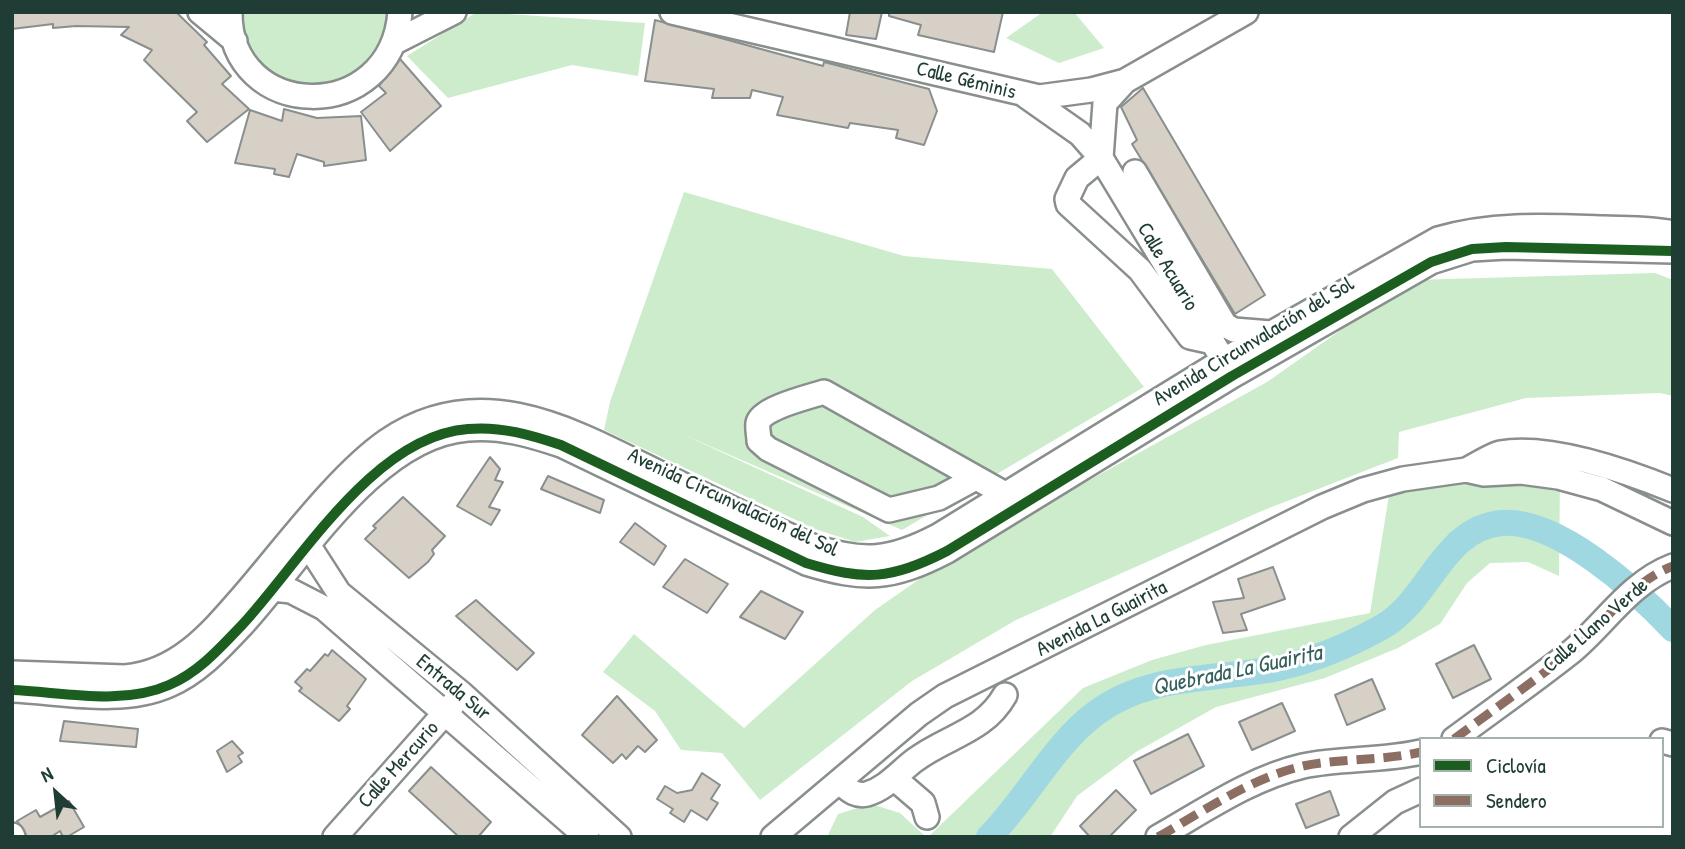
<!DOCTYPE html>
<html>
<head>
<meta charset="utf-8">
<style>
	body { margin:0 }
	#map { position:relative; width:1685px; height:849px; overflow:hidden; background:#fff; font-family:"Patrick Hand",sans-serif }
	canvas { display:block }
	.frame { position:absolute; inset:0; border:14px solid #1f3d34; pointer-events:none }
	.legend { position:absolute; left:1419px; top:737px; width:245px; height:91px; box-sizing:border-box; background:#fff; border:2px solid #a5b1ae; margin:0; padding:9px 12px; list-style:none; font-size:21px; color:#1f3d34 }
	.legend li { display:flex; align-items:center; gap:14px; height:35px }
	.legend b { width:35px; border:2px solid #a5b1ae }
	.north { position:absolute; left:21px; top:758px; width:70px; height:70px; -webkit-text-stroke:5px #fff; paint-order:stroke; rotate:333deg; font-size:19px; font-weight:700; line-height:28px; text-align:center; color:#1f3d34 }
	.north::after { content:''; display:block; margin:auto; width:24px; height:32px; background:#1f3d34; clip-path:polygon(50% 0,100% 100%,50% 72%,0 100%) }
</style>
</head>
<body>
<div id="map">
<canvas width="1685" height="849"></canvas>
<div class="frame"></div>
<ul class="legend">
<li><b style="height:9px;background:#1b5e20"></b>Ciclovía</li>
<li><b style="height:9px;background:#8d6e63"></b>Sendero</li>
</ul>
<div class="north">N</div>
</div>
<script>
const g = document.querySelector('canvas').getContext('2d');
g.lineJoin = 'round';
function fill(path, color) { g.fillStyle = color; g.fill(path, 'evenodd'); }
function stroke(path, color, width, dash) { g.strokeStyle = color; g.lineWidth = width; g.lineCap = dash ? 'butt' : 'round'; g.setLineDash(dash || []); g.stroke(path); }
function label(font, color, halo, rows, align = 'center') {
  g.font = font + ' "Patrick Hand",sans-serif'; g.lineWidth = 6; g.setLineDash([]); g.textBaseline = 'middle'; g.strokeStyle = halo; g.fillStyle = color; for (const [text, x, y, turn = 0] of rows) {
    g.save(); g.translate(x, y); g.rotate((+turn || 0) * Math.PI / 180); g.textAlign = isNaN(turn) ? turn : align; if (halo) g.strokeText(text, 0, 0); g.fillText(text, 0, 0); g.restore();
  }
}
const green = new Path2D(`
	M 237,12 L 390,12 L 385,45 L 351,83 L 299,92 L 254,66 Z
	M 477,12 L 645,23 L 638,76 L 572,65 L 448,98 L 407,56 Z
	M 1043,12 L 1074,12 L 1104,48 L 1059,63 L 1006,38 Z
	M 684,192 L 904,256 L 1052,269 L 1144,387 L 902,530 L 682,434 L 863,517 L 890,536 L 855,542 L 815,529 L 604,430 L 610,402 Z
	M 1655,273 L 1673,280 L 1673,396 L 1660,393 L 1526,398 L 1399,432 L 1398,458 L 1264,510 L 1016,620 L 912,681 L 760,800 L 722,753 L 681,750 L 655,711 L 603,672 L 634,634 L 744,728 L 875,610 L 954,555 L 1267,382 L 1412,280 Z
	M 1480,475 L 1560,475 L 1559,576 L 1528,562 L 1490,563 L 1467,583 L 1440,624 L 1398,648 L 1325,678 L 1216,707 L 1136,752 L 1077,796 L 1050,837 L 928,837 L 1083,688 L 1152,660 L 1206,645 L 1370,613 L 1389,495 Z
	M 871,804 L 900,813 L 926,837 L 827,837 L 838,814 Z`);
const river = new Path2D(`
	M 989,837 C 1027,799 1053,745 1096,713 C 1148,674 1213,680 1274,669 C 1312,661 1348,646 1382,627 C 1430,600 1442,528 1502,523 C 1558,519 1636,590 1673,629`);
const building = new Path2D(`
	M 12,12 L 176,12 L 207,42 L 204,45 L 231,76 L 222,84 L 249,109 L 207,142 L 187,121 L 197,112 L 144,60 L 152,50 L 121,35 L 129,27 L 76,26 L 53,28 L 53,24 L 12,29 Z
	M 850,12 L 882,12 L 876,39 L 846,35 Z
	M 889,12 L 1003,12 L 994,52 L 918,35 L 921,25 L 889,16 Z
	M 655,20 L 823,66 L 824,62 L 929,89 L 937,111 L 924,145 L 896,138 L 898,130 L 850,123 L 848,128 L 777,115 L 783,97 L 752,90 L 750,98 L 712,98 L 714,89 L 645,81 Z
	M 400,59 L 441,106 L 390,151 L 361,112 L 386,93 L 379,86 Z
	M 1143,88 L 1265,295 L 1235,314 L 1132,144 L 1137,140 L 1121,107 Z
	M 284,109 L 317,118 L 361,116 L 366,160 L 324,166 L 324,162 L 297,154 L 289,177 L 274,174 L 275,169 L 235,163 L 250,110 L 282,121 Z
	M 490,457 L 500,469 L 495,480 L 503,482 L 489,507 L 500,510 L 491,525 L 457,506 Z
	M 548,476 L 604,500 L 600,513 L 541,489 Z
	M 403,497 L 445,536 L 432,550 L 434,554 L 428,562 L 409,578 L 365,539 L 376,528 L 373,526 Z
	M 635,523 L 666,546 L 654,565 L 620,542 Z
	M 685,559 L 728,584 L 707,613 L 663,587 Z
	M 1273,567 L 1285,599 L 1241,614 L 1247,630 L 1223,633 L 1213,602 L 1244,598 L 1238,579 Z
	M 761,591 L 803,612 L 785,639 L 740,617 Z
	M 476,600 L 534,653 L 517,670 L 456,616 Z
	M 1474,645 L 1491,679 L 1453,698 L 1436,664 Z
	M 332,650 L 366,679 L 347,706 L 350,709 L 339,721 L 299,691 L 302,688 L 295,682 L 307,669 L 310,671 L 325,654 L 328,656 Z
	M 1372,679 L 1385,709 L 1347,725 L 1335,695 Z
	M 617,696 L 657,740 L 645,752 L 638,746 L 626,759 L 622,754 L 613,763 L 582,735 Z
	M 1282,703 L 1295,731 L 1252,750 L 1239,722 Z
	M 64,721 L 138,729 L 136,747 L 60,741 Z
	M 1188,734 L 1204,766 L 1151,794 L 1134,761 Z
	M 232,741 L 243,753 L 238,756 L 242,762 L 227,772 L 217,751 Z
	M 431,767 L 491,822 L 478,837 L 459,837 L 409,791 Z
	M 702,773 L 720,785 L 711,799 L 718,803 L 707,820 L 691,810 L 684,822 L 670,813 L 673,809 L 657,799 L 665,786 L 677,793 L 692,790 Z
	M 1116,790 L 1136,810 L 1109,837 L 1090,837 L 1080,826 Z
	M 1330,791 L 1339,815 L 1306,828 L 1296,804 Z
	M 69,801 L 84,827 L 67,837 L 63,837 L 60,831 L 51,837 L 27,837 L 17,821 L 36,810 L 40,817 Z`);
const minor = new Path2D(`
	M 200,12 L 235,41
	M 230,12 C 229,122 391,127 400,12
	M 672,12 L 1039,97 L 1091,90 L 1125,81 L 1246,12
	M 395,42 L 454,12
	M 1125,81 L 1105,103 L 1101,158 L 1077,178 L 1067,199 L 1068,204 L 1140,270 L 1190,337 L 1213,342
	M 1026,96 L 1080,134 L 1101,158 L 1230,371
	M 1135,172 L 1225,325 L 1234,330 L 1271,333
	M 1466,470 C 1477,465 1489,456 1500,453 C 1551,444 1626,471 1673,490
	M 974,479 L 939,498 L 889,510 L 768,449 L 759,441 C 759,436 757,428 758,423 C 761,408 809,397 824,392 L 1005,494
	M 303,537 L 339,593 L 462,694 L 619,837
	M 264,588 L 291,591 L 324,608 L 587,837
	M 12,673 L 125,677 C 178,672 210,634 243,596 C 283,550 338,475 387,441 C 484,375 579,434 669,478 C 716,501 764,524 812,546 C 863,563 890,561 938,536 L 1224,360 L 1438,239 C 1491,223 1548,226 1603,228 C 1627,229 1650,228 1673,233
	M 12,690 C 62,692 122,706 169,685 C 199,672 220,648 242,625 C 301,561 374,436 468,429 C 501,426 531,435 561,445 L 806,563 C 865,581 891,580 947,551 L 1232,376 L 1431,262 L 1472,249 L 1506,247 L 1673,251
	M 1454,739 C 1493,710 1533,682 1571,652 C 1605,624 1629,583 1673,566
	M 1662,741 L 1673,744
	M 895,779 L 923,803 L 927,817
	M 839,782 C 848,789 855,797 867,794 C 887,788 900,771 915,760 C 947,736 984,732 1005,695
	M 12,835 L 13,837
	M 335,837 L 453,704
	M 773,837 L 919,714 L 945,696 L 1322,507 L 1363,490 L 1403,479 L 1466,470 L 1484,474 L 1521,472 L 1558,477 L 1602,489 L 1673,523
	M 1158,837 C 1204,811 1251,778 1303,766 C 1342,758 1382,761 1421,752
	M 1351,837 L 1395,802 L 1421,790`);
const quiet = new Path2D(`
	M 1454,739 C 1493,710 1533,682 1571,652 C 1605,624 1629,583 1673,566
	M 1158,837 C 1204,811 1251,778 1303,766 C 1342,758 1382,761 1421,752`);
const cycleway = new Path2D(`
	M 12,690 C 62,692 122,706 169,685 C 199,672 220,648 242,625 C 301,561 374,436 468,429 C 501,426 531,435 561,445 L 806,563 C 865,581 891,580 947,551 L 1232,376 L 1431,262 L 1472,249 L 1506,247 L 1673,251`);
const streetNames = [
	["Calle Géminis",966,81,14],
	["Calle Acuario",1167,267,59],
	["Avenida Circunvalación del Sol",1254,342,-31],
	["Avenida Circunvalación del Sol",733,503,25],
	["Avenida La Guairita",1102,619,-27],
	["Calle Llano Verde",1596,626,-41],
	["Entrada Sur",453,688,40],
	["Calle Mercurio",399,765,-48]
];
const waterNames = [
	["Quebrada La Guairita",1237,671,-12]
];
fill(green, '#cdeccc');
stroke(river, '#a0d8e2', 26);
fill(building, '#d6d0c7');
stroke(building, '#898f8d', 2);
stroke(minor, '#898f8d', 28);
stroke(minor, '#fff', 23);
stroke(quiet, '#8d6e63', 9, [18, 9]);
stroke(cycleway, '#1b5e20', 10);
label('21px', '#1f3d34', '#fff', streetNames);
label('italic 23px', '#35605c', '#fff', waterNames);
</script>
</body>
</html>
